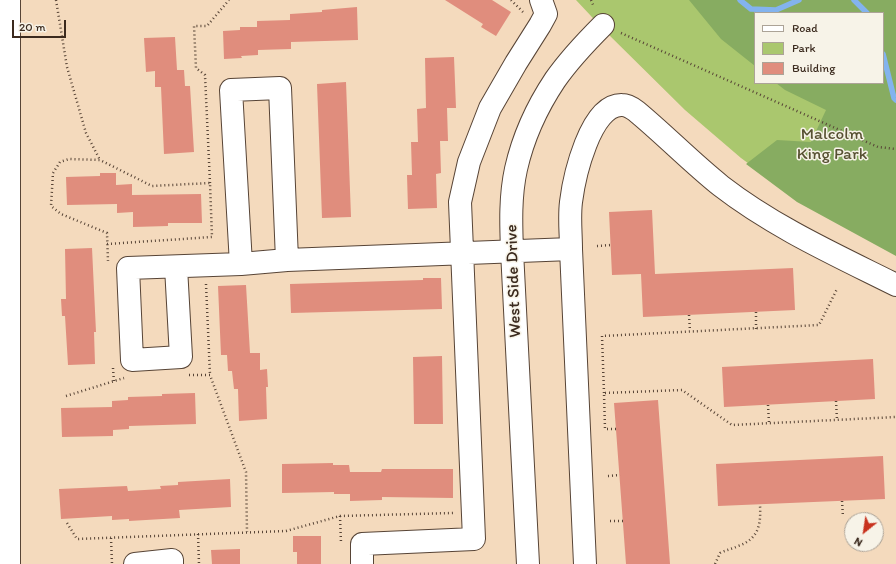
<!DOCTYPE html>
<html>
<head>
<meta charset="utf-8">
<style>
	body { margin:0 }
	#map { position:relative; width:896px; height:564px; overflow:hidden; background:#f4dabd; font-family:Itim,sans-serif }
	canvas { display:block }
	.legend { position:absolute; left:754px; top:12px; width:130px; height:72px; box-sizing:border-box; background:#f7f3e8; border:1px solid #aca397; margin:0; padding:5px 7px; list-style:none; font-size:12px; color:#3b2a1e }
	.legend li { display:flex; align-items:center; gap:8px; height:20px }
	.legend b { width:20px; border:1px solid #aca397 }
	.north { position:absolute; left:844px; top:512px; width:40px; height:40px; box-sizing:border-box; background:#f7f3e8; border:1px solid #aca397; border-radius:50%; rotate:210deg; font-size:11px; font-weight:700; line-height:16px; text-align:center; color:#3b2a1e }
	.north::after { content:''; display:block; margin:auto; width:14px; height:18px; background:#c8321e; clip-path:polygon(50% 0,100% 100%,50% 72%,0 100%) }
	.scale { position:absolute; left:12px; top:20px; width:54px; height:18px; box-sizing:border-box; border:2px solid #3b2a1e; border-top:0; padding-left:5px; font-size:12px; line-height:14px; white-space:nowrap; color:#3b2a1e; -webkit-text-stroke:3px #f7f3e8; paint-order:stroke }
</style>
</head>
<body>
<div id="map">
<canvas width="896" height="564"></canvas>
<ul class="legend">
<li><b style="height:5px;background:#fff"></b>Road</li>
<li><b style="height:11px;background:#aac76e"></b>Park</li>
<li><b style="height:11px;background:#e08d7d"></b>Building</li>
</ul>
<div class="north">N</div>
<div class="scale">20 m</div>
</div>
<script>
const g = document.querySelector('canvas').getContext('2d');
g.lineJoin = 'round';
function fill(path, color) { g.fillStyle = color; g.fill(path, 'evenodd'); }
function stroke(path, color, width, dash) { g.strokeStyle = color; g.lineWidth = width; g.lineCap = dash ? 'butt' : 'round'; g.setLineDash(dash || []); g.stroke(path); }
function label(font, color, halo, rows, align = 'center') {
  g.font = font + ' Itim,sans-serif'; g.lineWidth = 3; g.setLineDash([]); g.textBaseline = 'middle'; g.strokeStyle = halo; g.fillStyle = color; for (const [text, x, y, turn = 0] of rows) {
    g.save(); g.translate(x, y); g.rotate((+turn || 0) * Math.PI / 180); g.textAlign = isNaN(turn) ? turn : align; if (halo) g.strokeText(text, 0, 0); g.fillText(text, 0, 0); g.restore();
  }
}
const green = new Path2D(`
	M 576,0 L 896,0 L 896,249 L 771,180 L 741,158 L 685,110 L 605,31 ZM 755,13 L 883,13 L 883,83 L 755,83 Z`);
const forest = new Path2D(`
	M 689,0 L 896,0 L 896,256 L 797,202 L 746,164 L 777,140 L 811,142 L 826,110 L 785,90 L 776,83 L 883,83 L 883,13 L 755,13 L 755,66 L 721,39 Z`);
const stream = new Path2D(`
	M 740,0 L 751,9 L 776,10 L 799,0
	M 854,0 L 867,13
	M 883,54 L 894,98 L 896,100`);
const building = new Path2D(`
	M 445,0 L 492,0 L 511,12 L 496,36 L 481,27 L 483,24 Z
	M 357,7 L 358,40 L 291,42 L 291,49 L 258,50 L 258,55 L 241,56 L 242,58 L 224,59 L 223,31 L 240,30 L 240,27 L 257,27 L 257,21 L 290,20 L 290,14 L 322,12 L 322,10 Z
	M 175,37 L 177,70 L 184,70 L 185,86 L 190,86 L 194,152 L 164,154 L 161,87 L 155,87 L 155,71 L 146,72 L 144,38 Z
	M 454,57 L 456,108 L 447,108 L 448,141 L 440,141 L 441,173 L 436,174 L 437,208 L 408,209 L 407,175 L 412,175 L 411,142 L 418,142 L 417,109 L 426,108 L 425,58 Z
	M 346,82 L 351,217 L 322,218 L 317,84 Z
	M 100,173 L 116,173 L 116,185 L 132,184 L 132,195 L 201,194 L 202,223 L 168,223 L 168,226 L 133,227 L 133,212 L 117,213 L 117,204 L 67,205 L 66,177 L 100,176 Z
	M 652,210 L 655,274 L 793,268 L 795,310 L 643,317 L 641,274 L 612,275 L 609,212 Z
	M 92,248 L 96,332 L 94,332 L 95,364 L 68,365 L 65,316 L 62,316 L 61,299 L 66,299 L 65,249 Z
	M 423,278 L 441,278 L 442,309 L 291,313 L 290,284 L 423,280 Z
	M 246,285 L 250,353 L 260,353 L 260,370 L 267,369 L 268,387 L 266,387 L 267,419 L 239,421 L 238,389 L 234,389 L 232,371 L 228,371 L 227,355 L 221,355 L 218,286 Z
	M 442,356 L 443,424 L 414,424 L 413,357 Z
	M 873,359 L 875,399 L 724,407 L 722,367 Z
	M 195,393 L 196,424 L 129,426 L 129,429 L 113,430 L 113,436 L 62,437 L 61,408 L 112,407 L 112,401 L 128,400 L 128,397 L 162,396 L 162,394 Z
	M 658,400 L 670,564 L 626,564 L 614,403 Z
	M 883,456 L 885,499 L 718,506 L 716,464 Z
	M 333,463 L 333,465 L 349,465 L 350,472 L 381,472 L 382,469 L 453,469 L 453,498 L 382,497 L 382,500 L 350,501 L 350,494 L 334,494 L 334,492 L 282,493 L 282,464 Z
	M 230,479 L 231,507 L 179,510 L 180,518 L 129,521 L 129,519 L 112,520 L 112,516 L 61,519 L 59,489 L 127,486 L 128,491 L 161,489 L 160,486 L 178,485 L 178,482 Z
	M 293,536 L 321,536 L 321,564 L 297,564 L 297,552 L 293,552 Z
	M 240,549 L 240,564 L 212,564 L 211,550 Z`);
const path = new Path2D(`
	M 56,0 L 67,67 L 86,133 L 100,160
	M 511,0 L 523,12
	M 591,0 L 594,7
	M 621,33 L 878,147 L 896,149
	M 210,183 L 205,75 L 196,68 L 194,26 L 207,26 L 229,0
	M 107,244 L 212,237 L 210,183 L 152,186 L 100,160 L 69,159 L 60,162 L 53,173 L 51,206 L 61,214 L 107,233 L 108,261
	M 597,246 L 611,245
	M 206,284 L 210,375
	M 756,312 L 756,329
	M 689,315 L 690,331
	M 113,368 L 114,382
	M 189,375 L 210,375 L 246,472 L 247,532
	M 604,393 L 602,336 L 819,325 L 837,289
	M 66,396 L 124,378
	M 836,401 L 837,420
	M 768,405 L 769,423
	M 616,429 L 605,429 L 604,393 L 682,390 L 732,425 L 896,417
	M 608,476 L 620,475
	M 842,501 L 843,517
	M 340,516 L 341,543
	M 610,521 L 623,521
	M 67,523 L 77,539 L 286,531 L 340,516 L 453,513
	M 198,534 L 199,564
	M 111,538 L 112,564
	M 715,564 L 720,553 C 726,550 732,549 738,546 C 759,539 761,524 760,505`);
const minor = new Path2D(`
	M 241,264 L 231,90 L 280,88 L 287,260
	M 176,267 L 181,357 L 132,360 L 128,268 L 241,264 L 287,260 L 571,249
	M 135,564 L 172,560 L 172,564
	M 362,564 L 362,544 L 474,539 L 460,202 L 469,162 L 490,108 L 516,63 L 540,25 L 546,14 L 541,0
	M 528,564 L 512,251 C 511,224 510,196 516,169 C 523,138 537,107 555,80 C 569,60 586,42 603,25
	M 585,564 L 571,249 C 571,233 569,218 571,202 C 574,178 590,104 622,105 C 627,105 632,108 636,111 C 665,135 691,162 721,186 C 774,227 836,255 896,285`);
const highway = new Path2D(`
	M 9,564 L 9,0`);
const parkNames = [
	["Malcolm",832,135],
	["King Park",832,155]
];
const streetNames = [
	["West Side Drive",514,281,-92]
];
fill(green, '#aac76e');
fill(forest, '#87ac61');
stroke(stream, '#83b3ee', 5.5);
fill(building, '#e08d7d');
stroke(minor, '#574436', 24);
stroke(highway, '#574436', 24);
stroke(path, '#574436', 2.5, [1, 3]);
stroke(minor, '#fff', 22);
stroke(highway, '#fff', 22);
label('17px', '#575132', '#f7f3e8', parkNames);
label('17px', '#3b2a1e', '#f7f3e8', streetNames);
</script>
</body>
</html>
